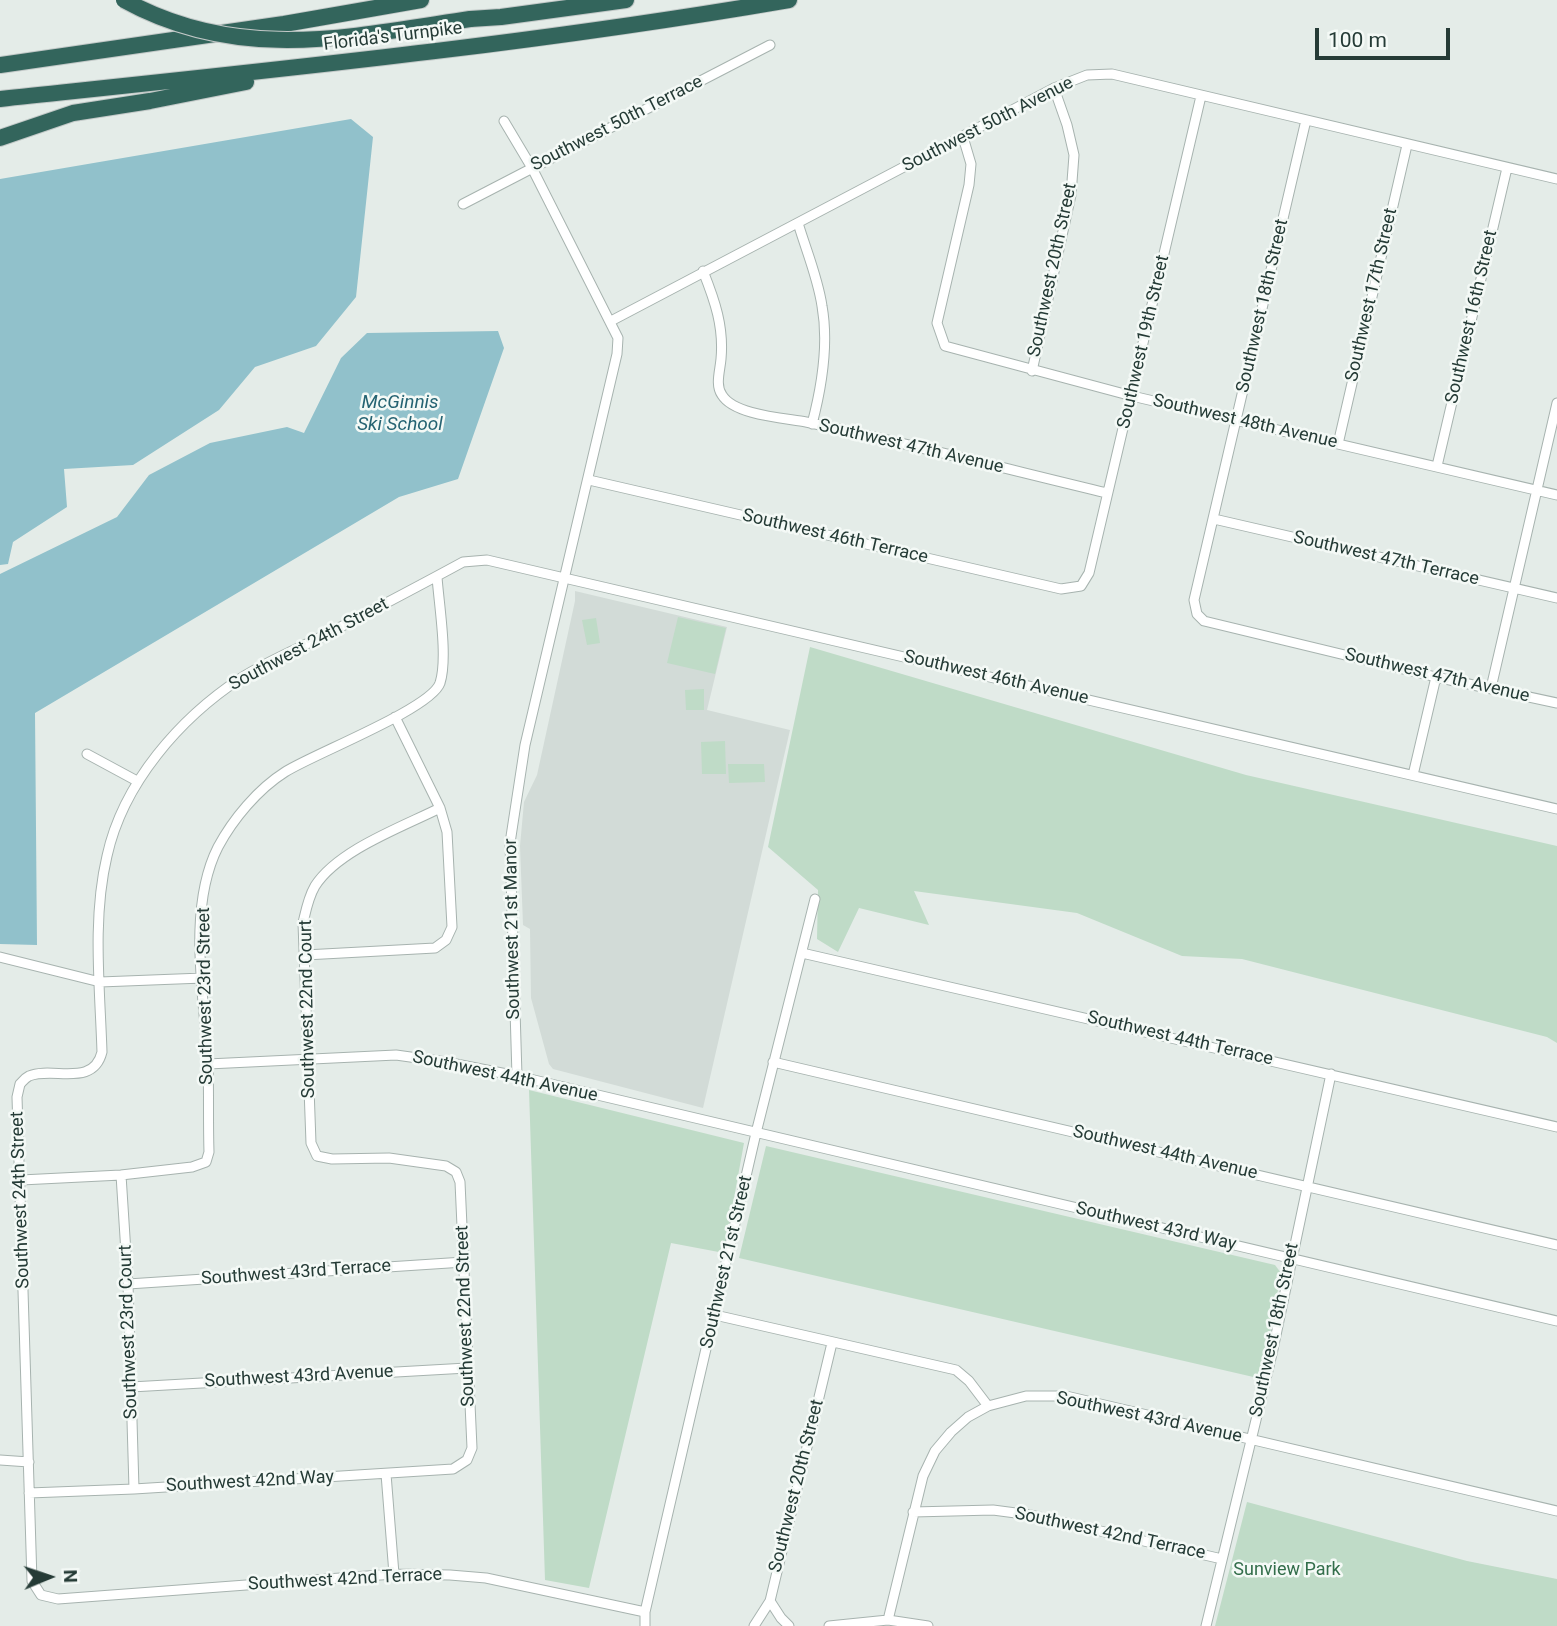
<!DOCTYPE html>
<html>
<head>
<meta charset="utf-8">
<style>
	body { margin:0 }
	#map { position:relative; width:1557px; height:1626px; overflow:hidden; background:#e4ece8; font-family:Roboto,sans-serif }
	canvas { display:block }
	.north { position:absolute; left:14px; top:1542px; width:70px; height:70px; -webkit-text-stroke:5px #f4f9f6; paint-order:stroke; rotate:88deg; font-size:19px; font-weight:700; line-height:28px; text-align:center; color:#253b36 }
	.north::after { content:''; display:block; margin:auto; width:24px; height:32px; background:#253b36; clip-path:polygon(50% 0,100% 100%,50% 72%,0 100%) }
	.scale { position:absolute; left:1315px; top:28px; width:135px; height:32px; box-sizing:border-box; border:4px solid #253b36; border-top:0; padding-left:9px; font-size:21px; line-height:24px; white-space:nowrap; color:#253b36; -webkit-text-stroke:5px #f4f9f6; paint-order:stroke }
</style>
</head>
<body>
<div id="map">
<canvas width="1557" height="1626"></canvas>
<div class="north">N</div>
<div class="scale">100 m</div>
</div>
<script>
const g = document.querySelector('canvas').getContext('2d');
g.lineJoin = 'round';
function fill(path, color) { g.fillStyle = color; g.fill(path, 'evenodd'); }
function stroke(path, color, width, dash) { g.strokeStyle = color; g.lineWidth = width; g.lineCap = dash ? 'butt' : 'round'; g.setLineDash(dash || []); g.stroke(path); }
function label(font, color, halo, rows, align = 'center') {
  g.font = font + ' Roboto,sans-serif'; g.lineWidth = 5; g.setLineDash([]); g.textBaseline = 'middle'; g.strokeStyle = halo; g.fillStyle = color; for (const [text, x, y, turn = 0] of rows) {
    g.save(); g.translate(x, y); g.rotate((+turn || 0) * Math.PI / 180); g.textAlign = isNaN(turn) ? turn : align; if (halo) g.strokeText(text, 0, 0); g.fillText(text, 0, 0); g.restore();
  }
}
const built = new Path2D(`
	M 575,591 L 727,627 L 707,710 L 790,730 L 703,1108 L 553,1069 L 549,1064 L 531,998 L 530,929 L 523,925 L 520,846 L 524,802 L 537,775 L 575,601 Z`);
const green = new Path2D(`
	M 678,617 L 726,628 L 715,674 L 667,663 Z
	M 596,618 L 600,643 L 587,645 L 582,620 Z
	M 810,647 L 1246,775 L 1557,846 L 1557,1043 L 1547,1037 L 1242,959 L 1182,956 L 1077,913 L 914,891 L 929,925 L 859,908 L 838,952 L 817,939 L 818,890 L 768,847 Z
	M 704,689 L 704,710 L 686,710 L 685,690 Z
	M 725,741 L 726,774 L 702,774 L 701,742 Z
	M 728,764 L 764,764 L 765,782 L 729,783 Z
	M 529,1090 L 744,1143 L 724,1253 L 671,1243 L 589,1588 L 545,1580 Z
	M 766,1146 L 1275,1265 L 1281,1273 L 1262,1379 L 739,1258 Z
	M 1247,1502 L 1467,1561 L 1557,1579 L 1557,1626 L 1215,1626 Z`);
const water = new Path2D(`
	M 351,119 L 373,137 L 356,297 L 316,346 L 255,367 L 219,410 L 133,465 L 64,469 L 67,507 L 13,542 L 8,564 L 0,565 L 0,179 Z
	M 498,331 L 504,348 L 458,479 L 399,497 L 35,713 L 37,945 L 0,944 L 0,574 L 117,517 L 149,475 L 210,443 L 287,427 L 304,433 L 341,358 L 367,333 Z`);
const street = new Path2D(`
	M 1306,120 L 1194,600 L 1197,614 L 1204,621 L 1436,677 L 1557,703
	M 504,121 L 532,168 L 618,338 L 617,354 L 525,745 L 510,843 L 517,1076
	M 963,137 L 971,164 L 969,185 L 937,323 L 945,346 L 1132,396 L 1557,495
	M 463,204 L 770,45
	M 798,223 C 806,250 818,278 822,306 C 829,345 822,386 812,424
	M 703,271 C 715,301 724,327 721,359 C 720,371 715,385 722,395 C 734,415 784,418 806,422 C 907,443 1007,469 1107,493
	M 611,321 L 1054,88 L 1087,75 L 1112,74 L 1557,179
	M 1032,371 L 1071,195 L 1074,155 L 1067,125 L 1054,88
	M 1338,444 L 1407,145
	M 1437,466 L 1507,168
	M 589,480 L 1061,589 L 1081,586 L 1089,573 L 1201,96
	M 1214,519 L 1557,598
	M 1491,688 L 1557,403
	M 87,754 L 137,781
	M 1413,775 L 1436,677
	M 802,953 L 1557,1127
	M 305,955 L 435,948 L 446,940 L 452,927 L 447,832 L 440,808 L 395,717
	M 0,957 L 100,982 L 203,978
	M 773,1062 L 1557,1245
	M 208,1064 L 396,1055 L 446,1062 L 517,1076 L 1557,1321
	M 121,1175 L 128,1284 L 134,1489
	M 21,1180 L 121,1175 L 192,1167 L 206,1162 L 209,1152 C 208,1122 209,1092 208,1062 C 204,996 187,908 218,847 C 233,819 258,789 285,772 C 313,754 431,709 440,683 C 448,658 439,605 437,577
	M 128,1284 L 464,1262
	M 715,1315 L 956,1370 L 969,1381 L 988,1406 L 1026,1396 L 1066,1396 L 1557,1511
	M 131,1387 L 467,1368
	M 0,1460 L 29,1462
	M 386,1474 L 394,1574
	M 29,1493 L 134,1489 L 453,1469 L 467,1460 L 472,1448 L 460,1182 L 456,1172 L 446,1166 L 389,1158 L 332,1159 L 317,1156 L 311,1143 L 303,923 C 306,910 308,898 315,886 C 338,850 402,827 440,808
	M 913,1512 L 993,1510 L 1031,1515 L 1222,1559
	M 770,1601 L 781,1618 L 789,1626
	M 645,1612 L 486,1578 L 450,1575 L 394,1574 L 58,1599 L 41,1595 L 32,1581 L 17,1097 L 20,1084 C 23,1081 25,1078 29,1076 C 53,1066 93,1088 102,1052 C 100,988 92,919 107,856 C 123,783 180,718 241,678 C 269,660 302,647 331,632 C 375,609 419,586 463,562 L 487,560 L 1557,809
	M 888,1620 L 923,1476 L 935,1451 L 951,1432 L 968,1417 L 988,1406
	M 645,1626 L 645,1612 L 756,1133 L 815,899
	M 754,1626 L 770,1601 L 832,1343
	M 829,1626 L 888,1620 L 928,1626
	M 1206,1626 L 1272,1354 L 1331,1074`);
const highway = new Path2D(`
	M 470,19 L 501,17 L 626,0
	M 0,65 L 284,24 L 421,0
	M 0,99 C 264,71 528,45 789,0
	M 0,138 L 73,113 L 150,101 L 246,82`);
const highwayBridge = new Path2D(`
	M 124,0 C 238,63 350,37 470,19`);
const streetNames = [
	["Florida's Turnpike",393,37,-7],
	["Southwest 50th Terrace",617,124,-27],
	["Southwest 50th Avenue",988,125,-27],
	["Southwest 20th Street",1053,270,-78],
	["Southwest 17th Street",1372,295,-77],
	["Southwest 18th Street",1263,306,-77],
	["Southwest 16th Street",1472,317,-77],
	["Southwest 19th Street",1144,342,-77],
	["Southwest 48th Avenue",1245,422,13],
	["Southwest 47th Avenue",911,447,13],
	["Southwest 46th Terrace",835,537,13],
	["Southwest 47th Terrace",1386,559,13],
	["Southwest 24th Street",309,645,-28],
	["Southwest 47th Avenue",1437,676,13],
	["Southwest 46th Avenue",996,678,13],
	["Southwest 21st Manor",513,929,-91],
	["Southwest 23rd Street",206,996,-91],
	["Southwest 22nd Court",308,1009,-91],
	["Southwest 44th Terrace",1180,1039,13],
	["Southwest 44th Avenue",505,1077,12],
	["Southwest 44th Avenue",1165,1153,13],
	["Southwest 24th Street",21,1200,-92],
	["Southwest 43rd Way",1156,1227,13],
	["Southwest 21st Street",727,1262,-77],
	["Southwest 43rd Terrace",296,1273,-4],
	["Southwest 22nd Street",466,1316,-92],
	["Southwest 18th Street",1275,1330,-78],
	["Southwest 23rd Court",129,1332,-92],
	["Southwest 43rd Avenue",299,1377,-3],
	["Southwest 43rd Avenue",1149,1418,12],
	["Southwest 42nd Way",250,1482,-3],
	["Southwest 20th Street",797,1486,-76],
	["Southwest 42nd Terrace",1110,1534,12],
	["Southwest 42nd Terrace",345,1580,-3]
];
const parkNames = [
	["Sunview Park",1287,1570]
];
const waterNames = [
	["McGinnis",400,403],
	["Ski School",400,425]
];
fill(built, '#d2dbd7');
fill(green, '#bfdbc7');
fill(water, '#91c1cb');
stroke(street, '#a7b3af', 11);
stroke(highway, '#c2c8c7', 18);
stroke(street, '#fff', 9);
stroke(highway, '#33655c', 16);
stroke(highwayBridge, '#c2c8c7', 18, []);
stroke(highwayBridge, '#33655c', 16);
label('18px', '#253b36', '#f4f9f6', streetNames);
label('18px', '#336e4b', '#f4f9f6', parkNames);
label('italic 19px', '#256372', '#f4f9f6', waterNames);
</script>
</body>
</html>
